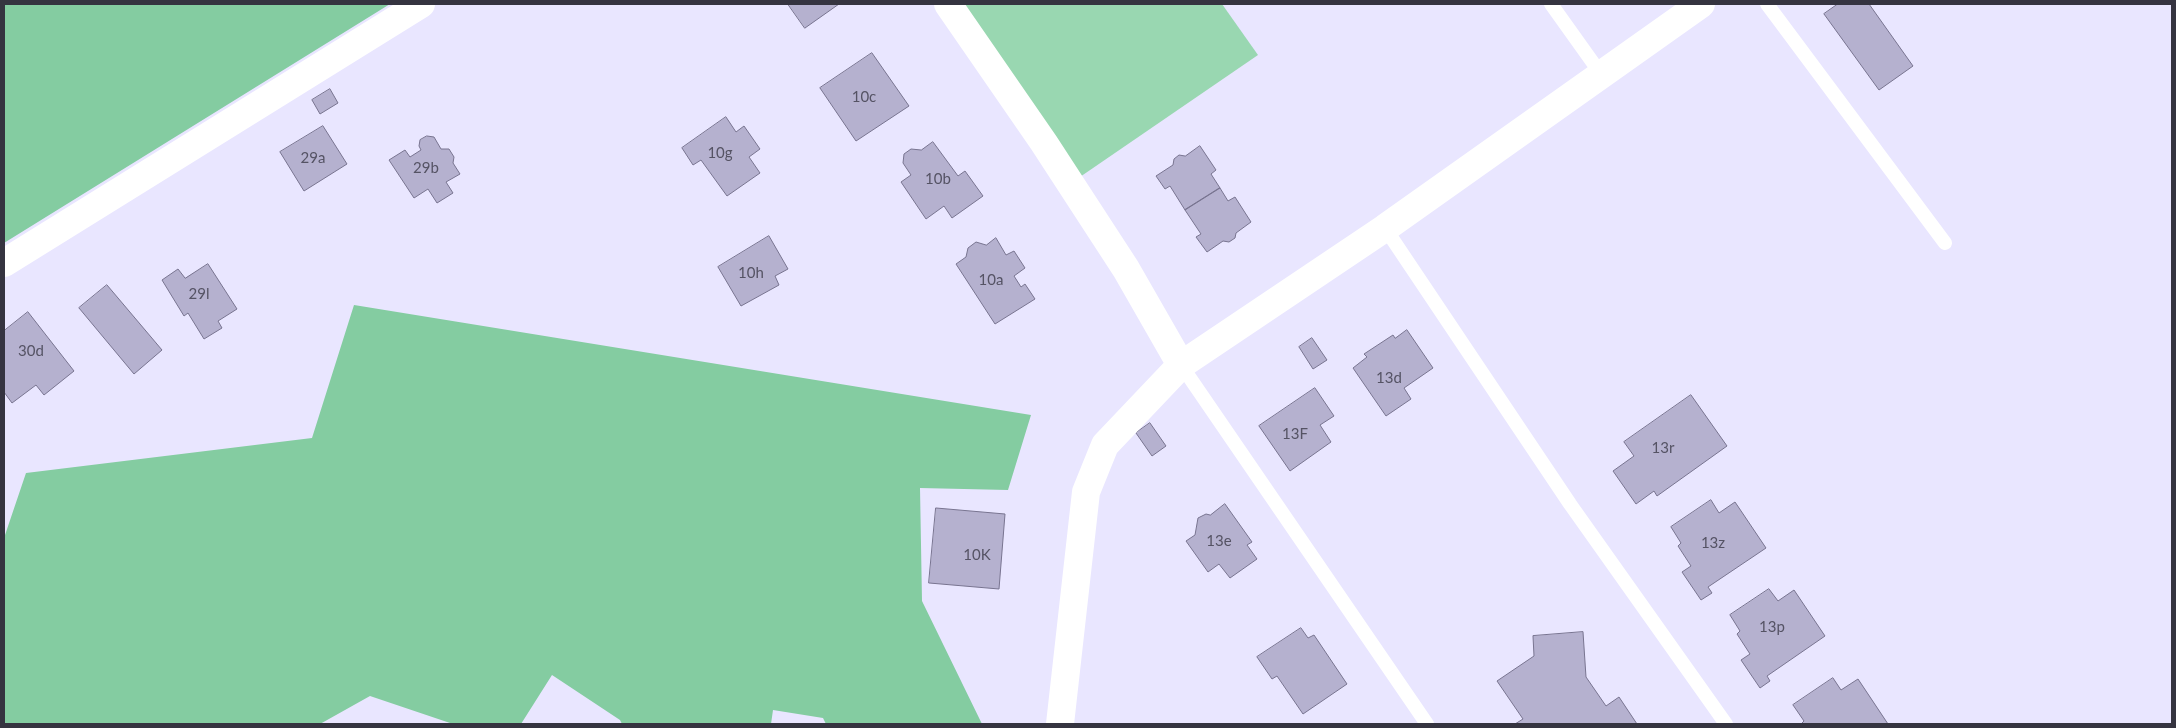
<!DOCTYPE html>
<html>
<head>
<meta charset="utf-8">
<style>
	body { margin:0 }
	#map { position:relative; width:2176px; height:728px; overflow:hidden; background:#e9e6ff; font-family:Lato,sans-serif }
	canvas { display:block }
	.frame { position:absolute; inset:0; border:5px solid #353440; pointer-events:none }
</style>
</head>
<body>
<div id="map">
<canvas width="2176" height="728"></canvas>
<div class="frame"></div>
</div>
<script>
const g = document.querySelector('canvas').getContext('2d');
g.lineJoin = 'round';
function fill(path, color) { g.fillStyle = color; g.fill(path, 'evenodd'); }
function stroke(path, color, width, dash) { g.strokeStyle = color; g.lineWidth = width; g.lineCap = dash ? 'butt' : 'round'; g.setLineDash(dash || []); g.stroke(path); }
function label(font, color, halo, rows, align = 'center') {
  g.font = font + ' Lato,sans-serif'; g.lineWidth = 4; g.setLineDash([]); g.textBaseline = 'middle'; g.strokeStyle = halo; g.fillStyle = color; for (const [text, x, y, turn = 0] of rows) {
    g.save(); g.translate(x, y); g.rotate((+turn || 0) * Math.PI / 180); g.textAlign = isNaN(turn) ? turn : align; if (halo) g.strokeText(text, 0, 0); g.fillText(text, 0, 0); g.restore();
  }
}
const green = new Path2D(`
	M 955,4 L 1222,4 L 1258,55 L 1077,179 Z`);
const forest = new Path2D(`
	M 4,4 L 390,4 L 4,243 Z
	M 354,305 L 1031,415 L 1008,490 L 920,488 L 922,601 L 982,724 L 826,724 L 823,718 L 773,710 L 771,724 L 622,724 L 620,720 L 552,675 L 521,724 L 453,724 L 370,696 L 320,724 L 4,724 L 4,538 L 26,473 L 312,438 Z`);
const building = new Path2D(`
	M 788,4 L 839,4 L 805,28 Z
	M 1838,4 L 1869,4 L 1913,66 L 1879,90 L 1824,14 Z
	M 872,53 L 909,106 L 856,141 L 820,88 Z
	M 330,89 L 338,103 L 320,114 L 312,100 Z
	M 726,117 L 736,132 L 744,126 L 760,149 L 749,157 L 760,173 L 727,196 L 701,160 L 693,165 L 682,148 Z
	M 323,126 L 347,164 L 304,191 L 280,152 Z
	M 427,136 L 434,137 L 441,149 L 449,149 L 454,157 L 453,163 L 460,174 L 446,182 L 453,193 L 437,203 L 428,189 L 414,198 L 389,160 L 405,150 L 410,157 L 421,150 L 419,146 L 420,140 Z
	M 933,142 L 958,176 L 965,171 L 983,196 L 952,218 L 944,206 L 926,219 L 901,182 L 911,175 L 903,163 L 904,154 L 911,149 L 921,150 Z
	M 1200,146 L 1216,170 L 1211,174 L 1220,188 L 1185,210 L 1170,186 L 1165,189 L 1156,176 L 1173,165 L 1174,159 L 1179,155 L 1185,156 Z
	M 1220,188 L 1228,201 L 1235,197 L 1251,222 L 1236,233 L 1235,238 L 1229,242 L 1223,241 L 1207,252 L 1196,237 L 1201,234 L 1185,210 Z
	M 769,236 L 788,269 L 775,276 L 779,285 L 741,306 L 718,267 Z
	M 996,238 L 1006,255 L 1014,251 L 1025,268 L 1014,276 L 1021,287 L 1025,284 L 1035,299 L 995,324 L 956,264 L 966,257 L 968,248 L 976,242 L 986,245 Z
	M 208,264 L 237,309 L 218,321 L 222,328 L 204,339 L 188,313 L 184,316 L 162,280 L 178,269 L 185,278 Z
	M 107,285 L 162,350 L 134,374 L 79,308 Z
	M 28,312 L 74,371 L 44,395 L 36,385 L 12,403 L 4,392 L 4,331 Z
	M 1407,330 L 1433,368 L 1404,388 L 1411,399 L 1386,416 L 1353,368 L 1367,357 L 1364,354 L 1393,335 L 1395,338 Z
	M 1312,338 L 1327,360 L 1313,369 L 1299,347 Z
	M 1315,388 L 1334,416 L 1320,425 L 1331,442 L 1290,471 L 1259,426 Z
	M 1691,395 L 1727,446 L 1657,496 L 1654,491 L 1636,504 L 1613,471 L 1634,456 L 1624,442 Z
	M 1150,423 L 1166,446 L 1152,456 L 1136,433 Z
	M 1711,500 L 1719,513 L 1735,502 L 1766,548 L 1708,587 L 1712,593 L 1701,600 L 1682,572 L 1691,566 L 1678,546 L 1681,543 L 1671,527 Z
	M 1225,504 L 1252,542 L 1247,545 L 1257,559 L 1230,578 L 1219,564 L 1208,572 L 1186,541 L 1195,535 L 1198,518 L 1206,514 L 1210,515 Z
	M 936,508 L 1005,514 L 999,589 L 929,583 Z
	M 1769,589 L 1778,601 L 1794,590 L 1825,636 L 1767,676 L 1770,681 L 1760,688 L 1741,660 L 1750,654 L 1737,634 L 1740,631 L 1730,615 Z
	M 1301,628 L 1308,638 L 1314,635 L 1347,684 L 1303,714 L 1277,676 L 1272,679 L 1257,657 Z
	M 1583,632 L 1586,677 L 1606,706 L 1619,697 L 1637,724 L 1515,724 L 1523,719 L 1497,681 L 1534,656 L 1533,636 Z
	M 1833,678 L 1841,690 L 1858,679 L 1888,724 L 1801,724 L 1804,721 L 1793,705 Z`);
const lane = new Path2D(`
	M 1551,4 L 1601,74
	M 1767,4 L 1945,243
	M 1385,228 L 1570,504 L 1726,724
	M 1181,365 L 1427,724`);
const street = new Path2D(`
	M 948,4 L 1044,143 L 1126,269 L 1181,365 L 1105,445 L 1086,492 L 1060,724
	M 4,263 L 421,4
	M 1181,365 L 1385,228 L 1701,4`);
const numberNames = [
	["10c",864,97],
	["10g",720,153],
	["29a",313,158],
	["29b",426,168],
	["10b",938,179],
	["10h",751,273],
	["10a",991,280],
	["29l",199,294],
	["30d",31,351],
	["13d",1389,378],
	["13F",1295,434],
	["13r",1663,448],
	["13e",1219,541],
	["13z",1713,543],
	["10K",977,555],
	["13p",1772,627]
];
fill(green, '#99d7b1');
fill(forest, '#84cca1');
fill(building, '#b5b1cf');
stroke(building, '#787490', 1);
stroke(lane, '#fff', 14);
stroke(street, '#fff', 28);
label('15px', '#555364', null, numberNames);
</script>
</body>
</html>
